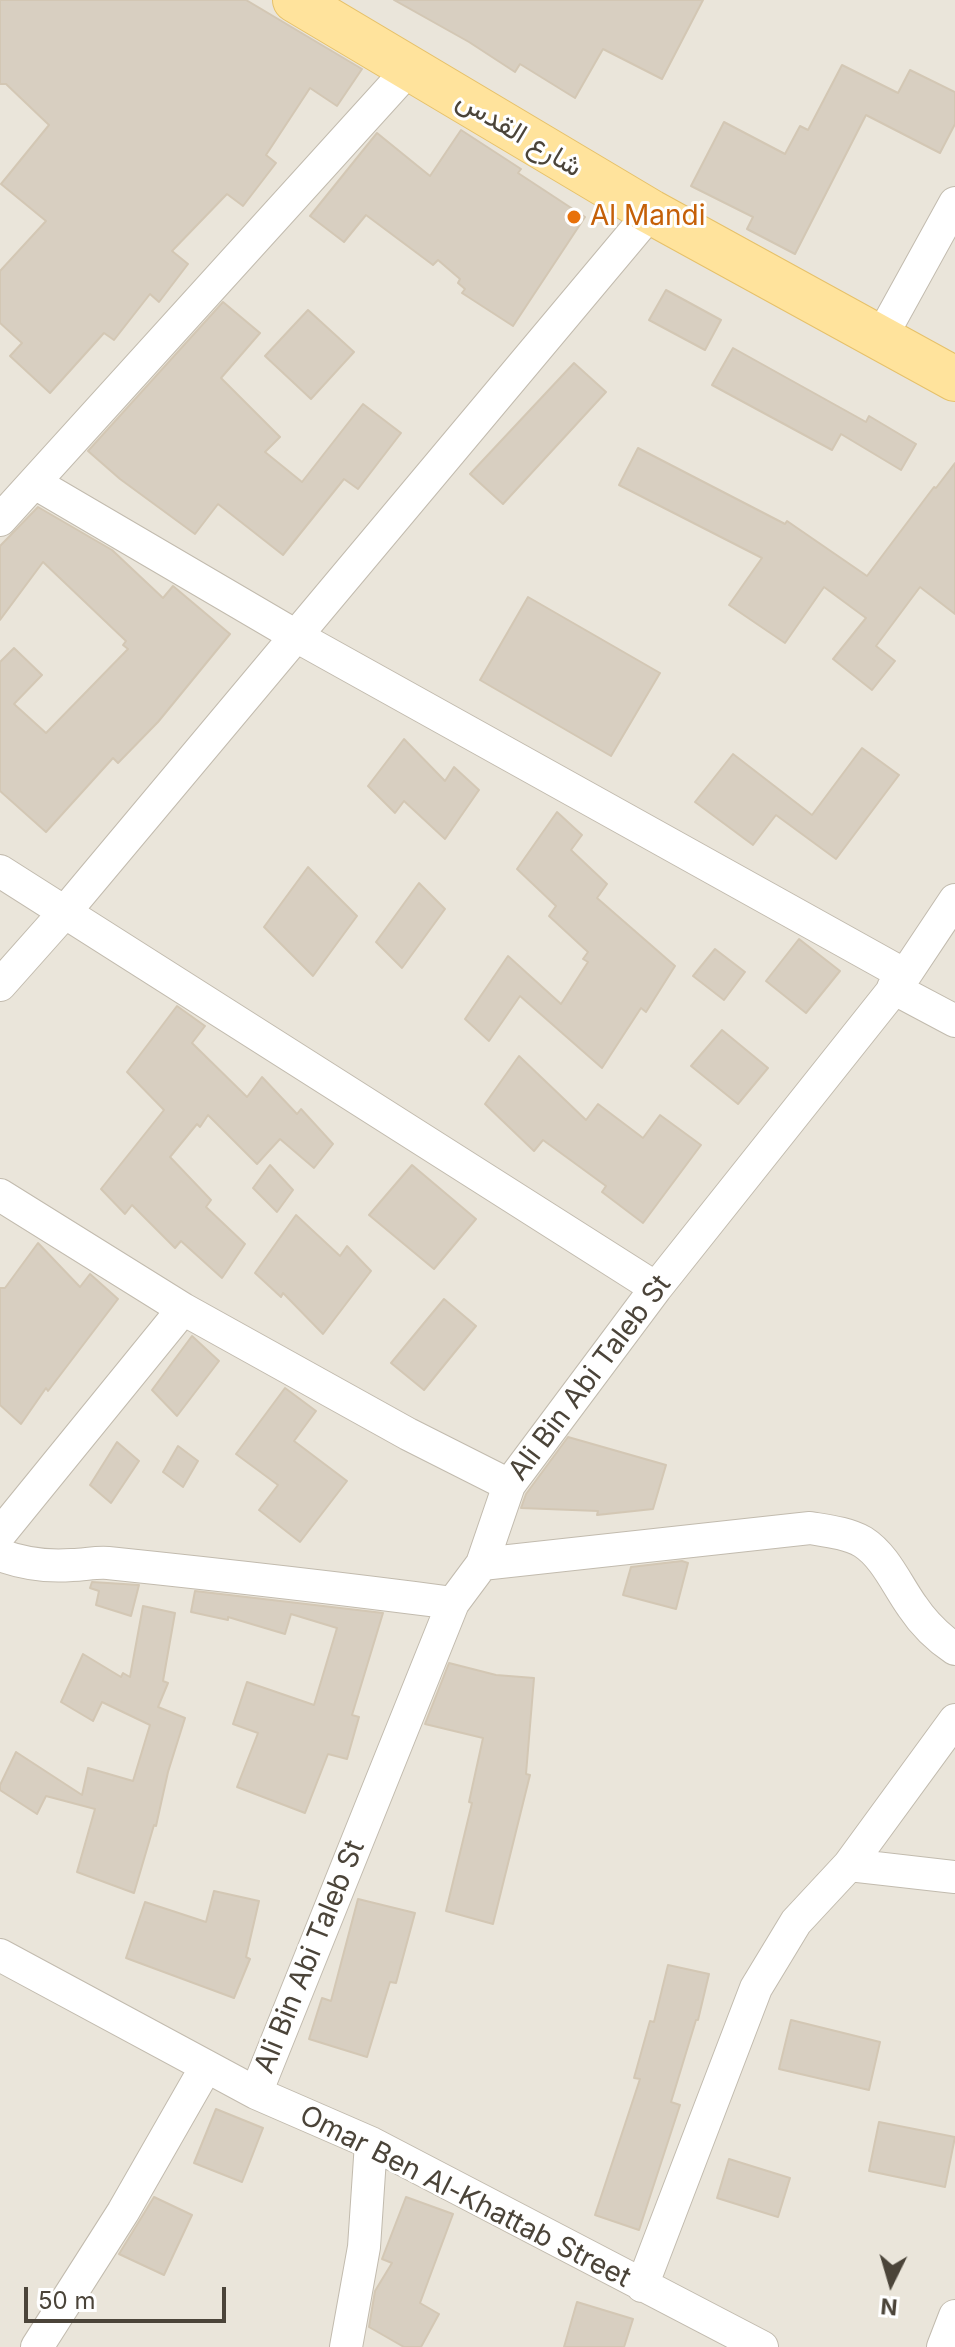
<!DOCTYPE html>
<html>
<head>
<meta charset="utf-8">
<style>
	body { margin:0 }
	#map { position:relative; width:955px; height:2347px; overflow:hidden; background:#f6f3ec; font-family:Inter,sans-serif }
	canvas { display:block }
	.north { position:absolute; left:851px; top:2243px; width:80px; height:80px; -webkit-text-stroke:6px #fff; paint-order:stroke; rotate:185deg; font-size:22px; font-weight:700; line-height:32px; text-align:center; color:#4b4439 }
	.north::after { content:''; display:block; margin:auto; width:28px; height:36px; background:#4b4439; clip-path:polygon(50% 0,100% 100%,50% 72%,0 100%) }
	.scale { position:absolute; left:24px; top:2287px; width:202px; height:36px; box-sizing:border-box; border:4px solid #4b4439; border-top:0; padding-left:10px; font-size:24px; line-height:28px; white-space:nowrap; color:#4b4439; -webkit-text-stroke:6px #fff; paint-order:stroke }
</style>
</head>
<body>
<div id="map">
<canvas width="955" height="2347"></canvas>
<div class="north">N</div>
<div class="scale">50 m</div>
</div>
<script>
const g = document.querySelector('canvas').getContext('2d');
g.lineJoin = 'round';
function fill(path, color) { g.fillStyle = color; g.fill(path, 'evenodd'); }
function stroke(path, color, width, dash) { g.strokeStyle = color; g.lineWidth = width; g.lineCap = dash ? 'butt' : 'round'; g.setLineDash(dash || []); g.stroke(path); }
function label(font, color, halo, rows, align = 'center') {
  g.font = font + ' Inter,Vazirmatn,sans-serif'; g.lineWidth = 6; g.setLineDash([]); g.textBaseline = 'middle'; g.strokeStyle = halo; g.fillStyle = color; for (const [text, x, y, turn = 0] of rows) {
    g.save(); g.translate(x, y); g.rotate((+turn || 0) * Math.PI / 180); g.textAlign = isNaN(turn) ? turn : align; if (halo) g.strokeText(text, 0, 0); g.fillText(text, 0, 0); g.restore();
  }
}
const residential = new Path2D(`
	M 0,0 L 955,0 L 955,2347 L 0,2347 Z`);
const building = new Path2D(`
	M 0,0 L 246,0 L 362,69 L 337,106 L 310,88 L 266,155 L 276,163 L 243,206 L 227,194 L 172,251 L 188,264 L 159,302 L 150,294 L 114,340 L 104,333 L 50,393 L 10,356 L 22,343 L 0,323 L 0,271 L 46,221 L 1,184 L 49,125 L 6,84 L 0,84 Z
	M 394,0 L 703,0 L 662,79 L 603,49 L 575,98 L 520,64 L 515,72 L 469,42 Z
	M 842,65 L 898,93 L 910,70 L 955,92 L 955,124 L 940,153 L 866,115 L 795,254 L 747,229 L 753,217 L 691,186 L 724,122 L 785,154 L 800,126 L 808,130 Z
	M 461,130 L 521,169 L 518,173 L 585,217 L 513,326 L 462,293 L 465,289 L 458,283 L 460,279 L 438,260 L 433,265 L 366,215 L 344,242 L 310,216 L 377,133 L 430,176 Z
	M 666,290 L 721,320 L 705,350 L 649,320 Z
	M 223,302 L 260,333 L 221,378 L 280,437 L 265,452 L 302,482 L 363,404 L 401,433 L 358,489 L 344,479 L 283,555 L 218,504 L 195,534 L 120,479 L 88,451 Z
	M 308,310 L 354,352 L 311,399 L 265,356 Z
	M 733,348 L 866,422 L 869,416 L 916,444 L 901,470 L 841,434 L 832,450 L 712,385 Z
	M 574,363 L 606,392 L 503,504 L 470,474 Z
	M 638,448 L 785,524 L 787,521 L 867,576 L 934,487 L 936,488 L 955,463 L 955,614 L 920,587 L 876,646 L 895,661 L 872,690 L 833,659 L 866,618 L 824,587 L 785,643 L 729,605 L 762,558 L 619,485 Z
	M 38,507 L 112,550 L 163,598 L 173,586 L 230,634 L 158,722 L 118,763 L 113,758 L 46,832 L 0,791 L 0,662 L 14,648 L 42,675 L 14,704 L 46,733 L 128,649 L 123,645 L 126,641 L 43,562 L 0,620 L 0,546 Z
	M 528,597 L 660,673 L 611,756 L 480,680 Z
	M 404,739 L 445,781 L 454,767 L 479,790 L 445,839 L 404,801 L 395,813 L 368,786 Z
	M 862,748 L 899,775 L 836,859 L 776,815 L 753,845 L 695,802 L 733,754 L 812,815 Z
	M 557,812 L 582,835 L 571,850 L 607,884 L 597,898 L 675,966 L 646,1012 L 641,1008 L 602,1068 L 520,996 L 489,1041 L 465,1019 L 508,956 L 561,1004 L 588,962 L 583,959 L 588,952 L 549,916 L 556,906 L 517,869 Z
	M 308,867 L 357,916 L 313,976 L 264,927 Z
	M 419,883 L 445,909 L 402,968 L 376,942 Z
	M 799,939 L 840,971 L 806,1013 L 766,981 Z
	M 715,949 L 745,972 L 724,1000 L 693,976 Z
	M 177,1006 L 205,1026 L 192,1043 L 247,1097 L 262,1077 L 297,1114 L 301,1109 L 333,1144 L 314,1168 L 280,1139 L 257,1164 L 208,1115 L 200,1127 L 197,1124 L 170,1157 L 211,1200 L 206,1207 L 245,1244 L 222,1278 L 181,1241 L 175,1248 L 132,1205 L 125,1214 L 101,1189 L 164,1110 L 127,1072 Z
	M 722,1030 L 768,1068 L 738,1104 L 691,1066 Z
	M 519,1056 L 586,1120 L 598,1104 L 643,1138 L 660,1115 L 701,1145 L 643,1223 L 602,1192 L 606,1186 L 543,1140 L 534,1151 L 485,1104 Z
	M 270,1165 L 293,1190 L 277,1212 L 253,1188 Z
	M 412,1165 L 476,1219 L 434,1269 L 369,1215 Z
	M 296,1215 L 340,1256 L 347,1246 L 371,1271 L 323,1334 L 283,1293 L 281,1297 L 255,1273 Z
	M 38,1243 L 80,1287 L 90,1274 L 118,1299 L 48,1391 L 46,1388 L 21,1424 L 0,1405 L 0,1288 L 5,1288 Z
	M 444,1299 L 476,1326 L 424,1390 L 391,1363 Z
	M 192,1336 L 219,1361 L 177,1416 L 152,1390 Z
	M 285,1388 L 316,1411 L 294,1441 L 347,1481 L 300,1542 L 259,1510 L 278,1485 L 236,1454 Z
	M 568,1437 L 666,1465 L 653,1509 L 597,1515 L 598,1511 L 521,1508 L 526,1494 Z
	M 117,1442 L 139,1461 L 111,1503 L 90,1485 Z
	M 178,1446 L 198,1461 L 183,1487 L 163,1472 Z
	M 682,1561 L 688,1563 L 676,1609 L 623,1595 L 631,1567 Z
	M 92,1582 L 139,1585 L 131,1616 L 96,1605 L 99,1591 L 90,1588 Z
	M 195,1591 L 383,1613 L 352,1715 L 359,1717 L 347,1759 L 328,1754 L 305,1813 L 237,1787 L 258,1733 L 233,1724 L 247,1682 L 314,1705 L 337,1628 L 291,1614 L 285,1634 L 228,1617 L 228,1620 L 191,1612 Z
	M 143,1606 L 175,1613 L 163,1681 L 168,1683 L 158,1707 L 185,1718 L 168,1772 L 156,1826 L 154,1825 L 134,1893 L 77,1872 L 95,1809 L 46,1796 L 37,1814 L 0,1790 L 0,1785 L 16,1752 L 82,1795 L 88,1768 L 133,1781 L 150,1725 L 102,1702 L 93,1721 L 61,1702 L 83,1654 L 121,1677 L 123,1673 L 130,1677 Z
	M 449,1663 L 496,1675 L 534,1678 L 526,1774 L 530,1775 L 493,1924 L 446,1911 L 472,1803 L 469,1802 L 483,1738 L 425,1724 Z
	M 214,1891 L 259,1901 L 246,1957 L 250,1959 L 234,1998 L 126,1958 L 145,1902 L 206,1922 Z
	M 358,1899 L 415,1913 L 396,1983 L 390,1982 L 367,2057 L 309,2039 L 322,1998 L 331,2001 Z
	M 668,1965 L 709,1974 L 698,2020 L 696,2020 L 671,2102 L 680,2105 L 639,2230 L 595,2215 L 640,2079 L 634,2078 L 650,2021 L 654,2022 Z
	M 791,2020 L 880,2042 L 869,2090 L 779,2069 Z
	M 216,2109 L 263,2128 L 242,2182 L 194,2163 Z
	M 879,2122 L 955,2137 L 945,2187 L 869,2171 Z
	M 729,2159 L 790,2178 L 778,2217 L 717,2198 Z
	M 154,2197 L 192,2215 L 164,2275 L 119,2254 Z
	M 406,2197 L 453,2214 L 420,2303 L 439,2314 L 421,2347 L 404,2347 L 369,2327 L 375,2291 L 392,2263 L 382,2259 Z
	M 577,2302 L 633,2319 L 624,2347 L 564,2347 Z`);
const minor = new Path2D(`
	M 880,339 L 955,203
	M 35,483 L 296,636 L 905,975
	M 0,520 L 409,69
	M 0,871 L 656,1288
	M 0,985 L 64,913 L 651,212
	M 893,988 L 955,1021
	M 0,1195 L 183,1309 L 408,1434 L 509,1485
	M 0,1534 L 183,1309
	M 0,1555 C 24,1564 46,1567 72,1565 C 84,1565 95,1562 108,1563 C 223,1575 338,1588 453,1603
	M 482,1564 L 810,1528 C 828,1531 847,1533 863,1542 C 885,1556 897,1585 912,1606 C 924,1624 937,1637 955,1649
	M 849,1865 L 955,1877
	M 0,1955 L 256,2093 L 371,2143 L 762,2347
	M 256,2093 L 453,1603 L 482,1564 L 509,1485 L 656,1288 L 905,975 L 955,900
	M 642,2286 L 756,1988 L 796,1922 L 849,1865 L 955,1720
	M 37,2347 L 123,2212 L 206,2067
	M 346,2347 L 364,2247 L 371,2143
	M 943,2347 L 955,2316`);
const primary = new Path2D(`
	M 295,0 L 651,212 L 955,379`);
const markers = [
	[574,217,8,"#e8710a"]
];
const streetNames = [
	["شارع القدس",519,134,31],
	["Ali Bin Abi Taleb St",590,1378,-53],
	["Ali Bin Abi Taleb St",310,1957,-68],
	["Omar Ben Al-Khattab Street",465,2197,27]
];
const foodNames = [
	["Al Mandi",590,217]
];
fill(residential, '#eae5da');
fill(building, '#d8cfc1');
stroke(building, '#d3c7b4', 2);
stroke(minor, '#c2bbae', 34);
stroke(primary, '#e6c16a', 46);
stroke(minor, '#fff', 32);
stroke(primary, '#ffe39c', 44);
for (const [x, y, r, color] of markers) { const dot = new Path2D(); dot.arc(x, y, r, 0, 2 * Math.PI); g.fillStyle = color; g.fill(dot); stroke(dot, '#fff', 3); }
label('28px', '#4b4439', '#fff', streetNames);
label('28px', '#c56008', '#fff', foodNames, 'left');
</script>
</body>
</html>
